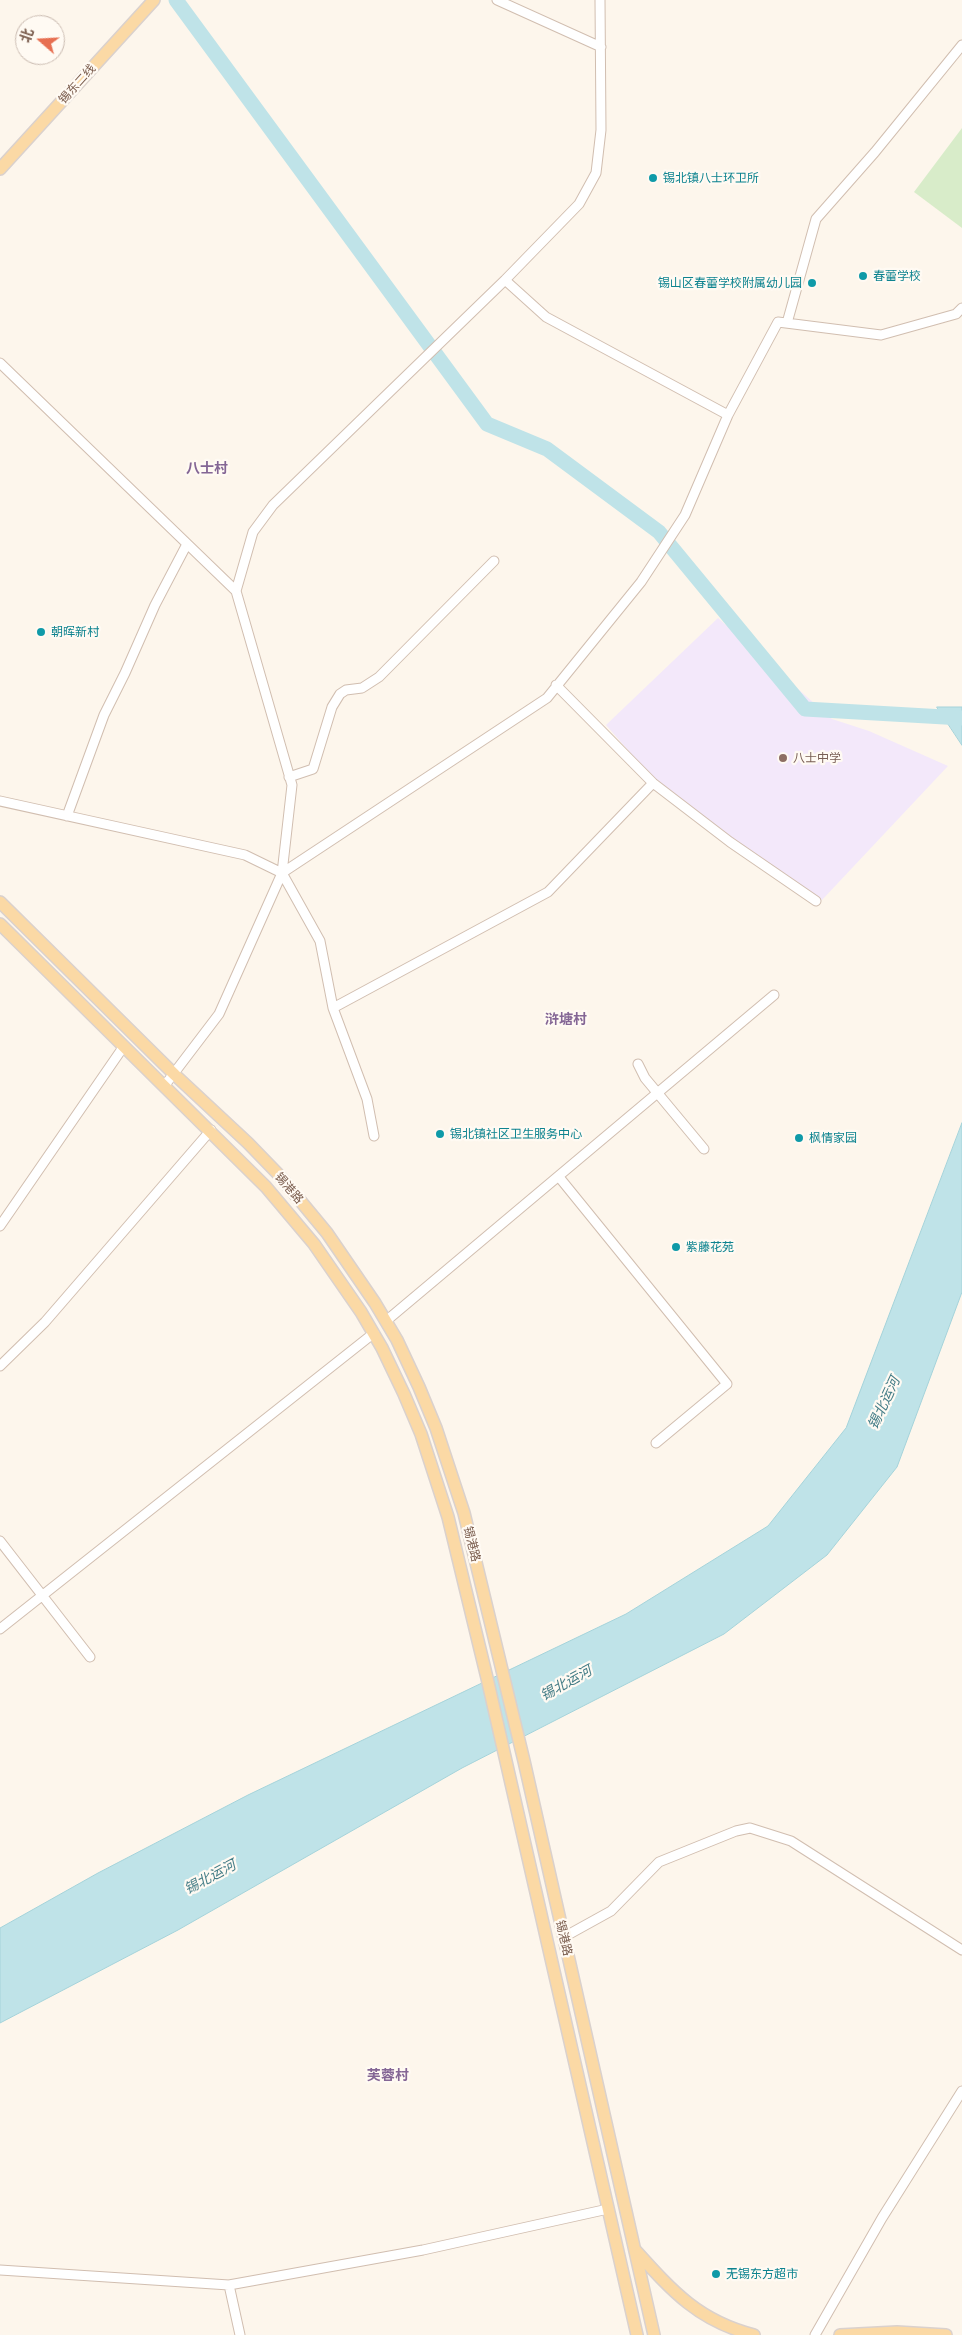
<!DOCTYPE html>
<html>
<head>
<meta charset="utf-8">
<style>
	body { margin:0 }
	#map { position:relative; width:962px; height:2335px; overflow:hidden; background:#fdf6ec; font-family:Commissioner,"Noto Sans SC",sans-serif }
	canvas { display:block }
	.north { position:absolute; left:15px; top:15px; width:50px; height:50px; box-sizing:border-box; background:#fffaf3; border:1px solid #cabbb1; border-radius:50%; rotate:289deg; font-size:14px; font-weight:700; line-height:20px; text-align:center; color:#7a5c4d }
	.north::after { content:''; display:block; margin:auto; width:18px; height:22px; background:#e76f51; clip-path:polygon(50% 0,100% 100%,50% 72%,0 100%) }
</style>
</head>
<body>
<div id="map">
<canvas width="962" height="2335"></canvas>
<div class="north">北</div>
</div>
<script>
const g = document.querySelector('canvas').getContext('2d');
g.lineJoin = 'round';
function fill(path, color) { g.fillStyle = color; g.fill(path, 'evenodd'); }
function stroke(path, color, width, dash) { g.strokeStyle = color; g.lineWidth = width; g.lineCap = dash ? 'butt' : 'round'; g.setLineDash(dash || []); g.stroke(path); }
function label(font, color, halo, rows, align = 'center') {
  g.font = font + ' Commissioner,"Noto Sans SC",sans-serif'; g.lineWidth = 4.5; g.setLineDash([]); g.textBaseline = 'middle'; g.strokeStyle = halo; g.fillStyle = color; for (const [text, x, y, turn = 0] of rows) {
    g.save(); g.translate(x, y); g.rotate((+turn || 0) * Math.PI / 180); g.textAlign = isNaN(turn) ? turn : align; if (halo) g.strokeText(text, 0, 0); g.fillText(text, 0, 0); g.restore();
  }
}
const education = new Path2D(`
	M 718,618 L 832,719 L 869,731 L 948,766 L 822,900 L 689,810 L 646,771 L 606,725 Z`);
const green = new Path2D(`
	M 962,128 L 962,228 L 914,192 Z`);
const water = new Path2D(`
	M 937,707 L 962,707 L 962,745 Z
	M 962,1123 L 962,1292 L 897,1467 L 827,1555 L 724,1634 L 462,1768 L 178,1930 L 0,2023 L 0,1928 L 98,1873 L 248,1795 L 626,1614 L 768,1526 L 846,1428 Z`);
const river = new Path2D(`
	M 176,0 L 487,424 L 547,449 L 659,532 L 805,709 L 962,718`);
const minor = new Path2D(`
	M 497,0 L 601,47
	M 505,280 L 546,317 L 728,415
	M 787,323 L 816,219 L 875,152 L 962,45
	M 0,363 L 236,591 L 292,785 L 282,873 L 219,1014 L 165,1085
	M 236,591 L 253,532 L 273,505 L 505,280 L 579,204 L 596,173 L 601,130 L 600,0
	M 556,685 L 653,783 L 730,842 L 816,901
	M 289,777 L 313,769 L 332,707 L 340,694 L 346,690 L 362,688 L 379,677 L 494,561
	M 0,801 L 245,855 L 282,873 L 320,941 L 333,1008 L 367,1099 L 374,1136
	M 67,816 L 104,715 L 125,673 L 155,605 L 187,544
	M 282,873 L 547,698 L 641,582 L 685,515 L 728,415 L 778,322 L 881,335 L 956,314 L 962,308
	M 333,1008 L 548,892 L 653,783
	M 638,1064 L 645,1078 L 704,1149
	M 559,1177 L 727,1384 L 656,1443
	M 0,1226 L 124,1046
	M 386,1321 L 774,995
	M 0,1366 L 45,1322 L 211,1130
	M 0,1541 L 90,1657
	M 0,1629 L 374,1333
	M 564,1937 L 611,1911 L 659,1862 L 736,1831 L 750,1828 L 791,1841 L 962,1950
	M 0,2270 L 229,2285
	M 240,2335 L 229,2285 L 423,2250 L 608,2209
	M 815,2335 L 882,2218 L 962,2091`);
const major = new Path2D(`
	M 0,169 L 154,0
	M 0,902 L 175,1075 L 248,1143 L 279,1175 L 327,1233 L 375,1303 L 397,1340 L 419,1387 L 436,1428 L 464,1513 L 524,1761 L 654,2335
	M 0,924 L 266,1187 L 314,1244 L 361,1312 L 382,1348 L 404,1394 L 421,1434 L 448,1517 L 487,1678 L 637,2335
	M 636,2251 C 673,2292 699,2321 754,2335
	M 840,2335 L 897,2332 L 946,2335`);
const markers = [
	[653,178,5,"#0f9aa8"],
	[863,276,5,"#0f9aa8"],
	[812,283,5,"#0f9aa8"],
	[41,632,5,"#0f9aa8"],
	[783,758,5,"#8d6e63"],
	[440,1134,5,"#0f9aa8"],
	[799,1138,5,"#0f9aa8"],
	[676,1247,5,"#0f9aa8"],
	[716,2274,5,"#0f9aa8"]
];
const streetNames = [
	["锡东二线",77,84,-48],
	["锡港路",289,1188,49],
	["锡港路",472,1544,76],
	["锡港路",564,1938,77]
];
const cultureNames = [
	["锡北镇八士环卫所",663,178],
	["春蕾学校",873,276],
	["锡山区春蕾学校附属幼儿园",802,283,"right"],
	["朝晖新村",51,632],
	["锡北镇社区卫生服务中心",450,1134],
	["枫情家园",809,1138],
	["紫藤花苑",686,1247],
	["无锡东方超市",726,2274]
];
const educationNames = [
	["八士中学",793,758]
];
const neighbourhoodNames = [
	["八士村",207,468],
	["浒塘村",566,1019],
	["芙蓉村",388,2075]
];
const waterNames = [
	["锡北运河",884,1403,-65],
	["锡北运河",566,1683,-29],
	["锡北运河",210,1877,-28]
];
fill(education, '#f3e8fa');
fill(green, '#d8ecc9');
fill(water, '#bfe3e8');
stroke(water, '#a5d3da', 1);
stroke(river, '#bfe3e8', 15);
stroke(minor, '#d1beb0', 11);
stroke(major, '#dad1cd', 14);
stroke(minor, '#fff', 9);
stroke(major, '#fbd9a5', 11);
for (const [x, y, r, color] of markers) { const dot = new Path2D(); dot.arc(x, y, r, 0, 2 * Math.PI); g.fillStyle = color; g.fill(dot); stroke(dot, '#fffaf3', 2); }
label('12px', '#7a5c4d', '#fffaf3', streetNames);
label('12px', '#0d838f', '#fffaf3', cultureNames, 'left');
label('12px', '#785e54', '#fffaf3', educationNames, 'left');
label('bold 14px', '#846695', '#fffaf3', neighbourhoodNames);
label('italic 14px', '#437c86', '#fffaf3', waterNames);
</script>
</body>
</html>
